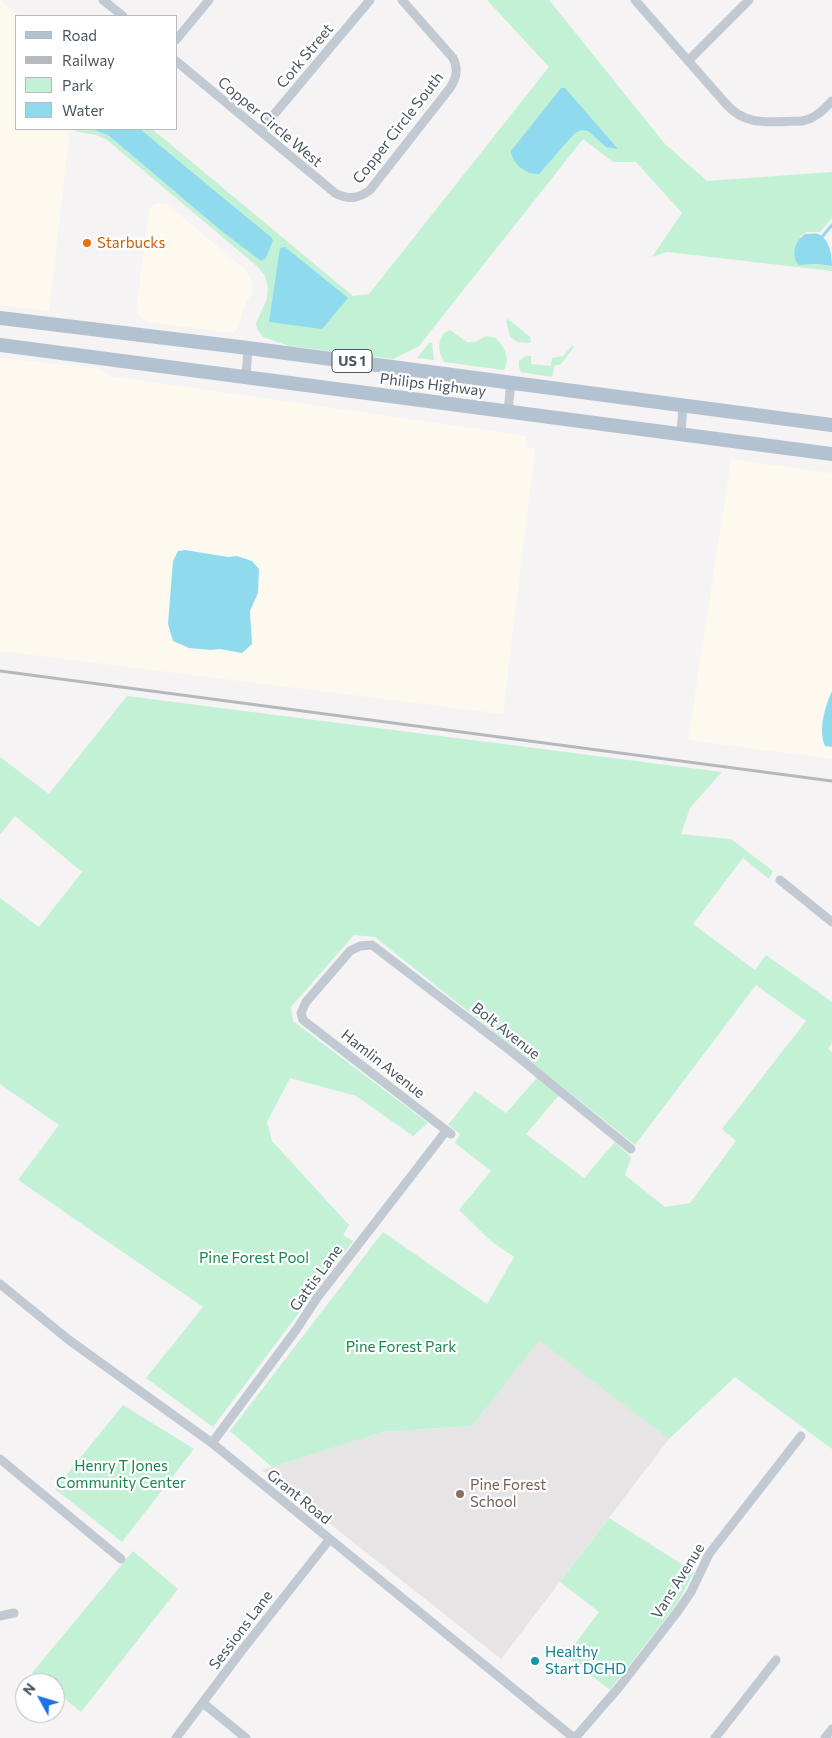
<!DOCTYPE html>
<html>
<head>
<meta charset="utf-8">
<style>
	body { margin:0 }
	#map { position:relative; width:832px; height:1738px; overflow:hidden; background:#f5f3f3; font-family:Commissioner,sans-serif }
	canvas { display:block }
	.legend { position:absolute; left:15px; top:15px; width:162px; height:115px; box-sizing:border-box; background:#fff; border:1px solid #b7bbc0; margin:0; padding:6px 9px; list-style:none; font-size:15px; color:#4a5661 }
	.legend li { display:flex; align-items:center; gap:10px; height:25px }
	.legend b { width:25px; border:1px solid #b7bbc0 }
	.north { position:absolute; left:15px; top:1673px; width:50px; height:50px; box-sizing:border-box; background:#fff; border:1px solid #b7bbc0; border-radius:50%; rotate:309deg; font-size:14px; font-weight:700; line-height:20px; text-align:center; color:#4a5661 }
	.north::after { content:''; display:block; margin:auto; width:18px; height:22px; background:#1a73e8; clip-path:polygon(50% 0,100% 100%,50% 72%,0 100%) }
</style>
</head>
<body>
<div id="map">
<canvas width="832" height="1738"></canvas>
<ul class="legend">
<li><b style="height:6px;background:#b3c2d1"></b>Road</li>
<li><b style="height:6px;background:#b5b8bd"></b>Railway</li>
<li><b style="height:14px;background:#c3f1d5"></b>Park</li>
<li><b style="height:14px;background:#90daee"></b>Water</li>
</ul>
<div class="north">N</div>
</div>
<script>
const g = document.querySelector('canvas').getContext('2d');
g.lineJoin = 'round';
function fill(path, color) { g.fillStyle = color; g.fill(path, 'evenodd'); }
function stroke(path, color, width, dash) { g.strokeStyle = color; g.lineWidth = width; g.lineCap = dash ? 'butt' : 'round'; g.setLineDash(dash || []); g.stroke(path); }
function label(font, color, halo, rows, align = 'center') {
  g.font = font + ' Commissioner,sans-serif'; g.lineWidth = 4.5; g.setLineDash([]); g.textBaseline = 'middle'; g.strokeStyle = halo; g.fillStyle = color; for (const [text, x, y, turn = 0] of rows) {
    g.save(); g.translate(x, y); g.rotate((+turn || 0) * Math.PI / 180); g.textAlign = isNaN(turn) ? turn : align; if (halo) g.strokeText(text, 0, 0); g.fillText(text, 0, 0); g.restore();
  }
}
const commercial = new Path2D(`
	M 0,0 L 20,16 L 16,16 L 16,129 L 70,129 L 49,311 L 0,305 Z
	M 161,203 L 167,204 L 247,271 L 252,284 L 252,293 L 244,307 L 239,327 L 233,333 L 146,322 L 136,311 L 149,209 L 154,204 Z
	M 0,358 L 96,368 L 110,376 L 527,436 L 525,447 L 535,449 L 503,714 L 0,651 Z
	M 731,459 L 832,473 L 832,759 L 688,740 Z`);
const education = new Path2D(`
	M 539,1339 L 669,1439 L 501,1659 L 262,1470 L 383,1432 L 472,1426 Z`);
const green = new Path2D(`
	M 487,0 L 549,0 L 665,144 L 707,181 L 832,172 L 832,218 L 820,232 L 806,232 L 806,234 L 800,236 L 799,265 L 818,264 L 832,266 L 832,271 L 667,252 L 652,257 L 682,213 L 636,162 L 613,162 L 583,139 L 419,346 L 393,359 L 289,346 L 263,337 L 257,329 L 256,323 L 267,299 L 268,287 L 265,276 L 258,267 L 107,140 L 96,135 L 78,132 L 73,129 L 91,129 L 108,135 L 219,229 L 271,237 L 140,129 L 152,129 L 353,296 L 369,294 L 549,67 ZM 561,88 L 606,147 L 588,131 L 581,130 L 574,134 Z
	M 508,319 L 530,337 L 531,340 L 530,343 L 518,342 L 510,337 L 506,321 Z
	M 450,330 L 467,342 L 475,342 L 486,336 L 496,338 C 504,347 511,358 504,370 L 444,362 C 438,350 437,344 444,333 Z
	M 430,342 L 432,343 L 434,360 L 417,358 Z
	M 572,346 L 574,347 L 560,365 L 555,365 L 552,377 L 521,372 L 519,367 L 519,361 L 526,356 L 531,356 L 531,364 L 551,366 L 552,358 L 563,356 Z
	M 127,696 L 722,772 L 690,808 L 681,834 L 731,839 L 773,871 L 769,879 L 743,858 L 693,924 L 755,970 L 766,955 L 832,1002 L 832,1043 L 828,1049 L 832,1052 L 832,1449 L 735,1377 L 669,1439 L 539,1340 L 472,1426 L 383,1432 L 272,1467 L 230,1431 L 383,1232 L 487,1304 L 514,1257 L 491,1241 L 459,1210 L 491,1171 L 455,1143 L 460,1134 L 448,1125 L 475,1091 L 506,1113 L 537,1078 L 559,1095 L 526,1134 L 584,1178 L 615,1142 L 631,1157 L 625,1175 L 665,1207 L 690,1203 L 736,1141 L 722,1129 L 806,1021 L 756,985 L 635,1145 L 375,937 L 354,935 L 291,1007 L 293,1021 L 428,1123 L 413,1136 L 356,1096 L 290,1078 L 267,1122 L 272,1141 L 349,1225 L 343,1235 L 353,1241 L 213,1427 L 146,1378 L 203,1307 L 18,1180 L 59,1125 L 0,1084 L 0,898 L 39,927 L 82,872 L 15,816 L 0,835 L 0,757 L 49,794 Z
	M 123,1405 L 194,1449 L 122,1542 L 55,1489 Z
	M 609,1518 L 694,1572 L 677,1604 L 610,1690 L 566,1656 L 599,1612 L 560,1582 Z
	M 133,1551 L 178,1589 L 81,1712 L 55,1691 L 55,1683 L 45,1683 L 32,1673 Z`);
const water = new Path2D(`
	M 561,88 L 565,88 L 618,149 L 606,147 L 588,131 L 581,130 L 574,134 L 539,174 C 527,175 512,164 511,151 Z
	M 91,129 L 140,129 L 271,237 L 273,240 L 266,258 L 261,261 L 219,229 L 108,135 Z
	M 806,234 C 810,234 815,233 818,234 C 830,239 832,256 832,266 L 818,264 L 799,265 C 790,256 795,239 806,234 Z
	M 285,247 L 348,298 L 322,329 L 269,322 L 280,248 Z
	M 185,550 L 228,557 L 237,556 L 252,561 L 259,569 L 258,593 L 250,611 L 252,644 L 242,653 L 220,649 L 211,650 L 189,648 L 173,641 L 168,624 L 173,561 L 178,551 Z
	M 832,691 L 832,747 L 825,746 C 818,730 825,706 832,691 Z`);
const stream = new Path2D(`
	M 822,237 L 832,225`);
const minor = new Path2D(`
	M 103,0 L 123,16
	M 635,0 L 726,104 C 747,128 772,121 802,121 C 815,119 823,110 832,101
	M 176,40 L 209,0
	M 176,61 L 335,193 C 348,200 358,199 370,190 L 450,88 C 456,78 459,70 453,58 L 402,0
	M 688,61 L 749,0
	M 261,130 L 370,0
	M 246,377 L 248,348
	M 508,411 L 511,382
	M 681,434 L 683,405
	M 780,880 L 832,922
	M 451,1134 L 303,1020 L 301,1013 L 306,1002 L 350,951 L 360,946 L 372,945 L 512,1052 L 631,1149
	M 0,1284 L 69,1340 L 212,1443 L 574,1738
	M 212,1443 L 296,1330 L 317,1298 L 446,1131
	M 0,1459 L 121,1559
	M 0,1616 L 14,1613
	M 203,1703 L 246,1738
	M 176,1738 L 243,1649 L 329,1540
	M 575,1738 L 620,1686 L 678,1611 L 691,1592 L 709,1554 L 801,1436
	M 715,1738 L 776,1660
	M 825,1738 L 832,1729`);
const primary = new Path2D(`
	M 0,318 L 248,348 L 832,425
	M 0,345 L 832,454`);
const rail = new Path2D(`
	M 0,671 L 832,781`);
const markers = [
	[87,243,5,"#e8710a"],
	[460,1494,5,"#8d6e63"],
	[535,1661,5,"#0f9aa8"]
];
const shields = [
	[352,361,40]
];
const shieldNames = [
	["US 1",352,361]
];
const streetNames = [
	["Cork Street",305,56,-50],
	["Copper Circle West",270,122,40],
	["Copper Circle South",398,128,-52],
	["Philips Highway",433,385,7],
	["Bolt Avenue",506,1031,38],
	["Hamlin Avenue",383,1064,38],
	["Gattis Lane",316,1278,-54],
	["Grant Road",299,1497,39],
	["Vans Avenue",678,1581,-58],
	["Sessions Lane",241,1630,-53]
];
const foodNames = [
	["Starbucks",97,243]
];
const parkNames = [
	["Pine Forest Pool",254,1258],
	["Pine Forest Park",401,1347],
	["Henry T Jones",121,1466],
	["Community Center",121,1483]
];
const educationNames = [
	["Pine Forest",470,1485],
	["School",470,1502]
];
const cultureNames = [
	["Healthy",545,1652],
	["Start DCHD",545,1669]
];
fill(commercial, '#fdf9ef');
fill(education, '#e6e4e5');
fill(green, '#c3f1d5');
fill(water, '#90daee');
stroke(stream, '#90daee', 3);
stroke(minor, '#c1cad2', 9);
stroke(primary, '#b3c2d1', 14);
stroke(rail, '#b5b8bd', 3);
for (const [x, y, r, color] of markers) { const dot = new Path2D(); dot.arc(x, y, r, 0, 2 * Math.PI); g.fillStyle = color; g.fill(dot); stroke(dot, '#fff', 2); }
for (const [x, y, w] of shields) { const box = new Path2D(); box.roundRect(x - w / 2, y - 11.5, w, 23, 4); g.fillStyle = '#fff'; g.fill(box); stroke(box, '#4a5661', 1); }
label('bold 14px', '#4a5661', null, shieldNames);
label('15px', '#4a5661', '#fff', streetNames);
label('15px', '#c56008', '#fff', foodNames, 'left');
label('15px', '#17864f', '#fff', parkNames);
label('15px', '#785e54', '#fff', educationNames, 'left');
label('15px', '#0d838f', '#fff', cultureNames, 'left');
</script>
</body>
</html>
